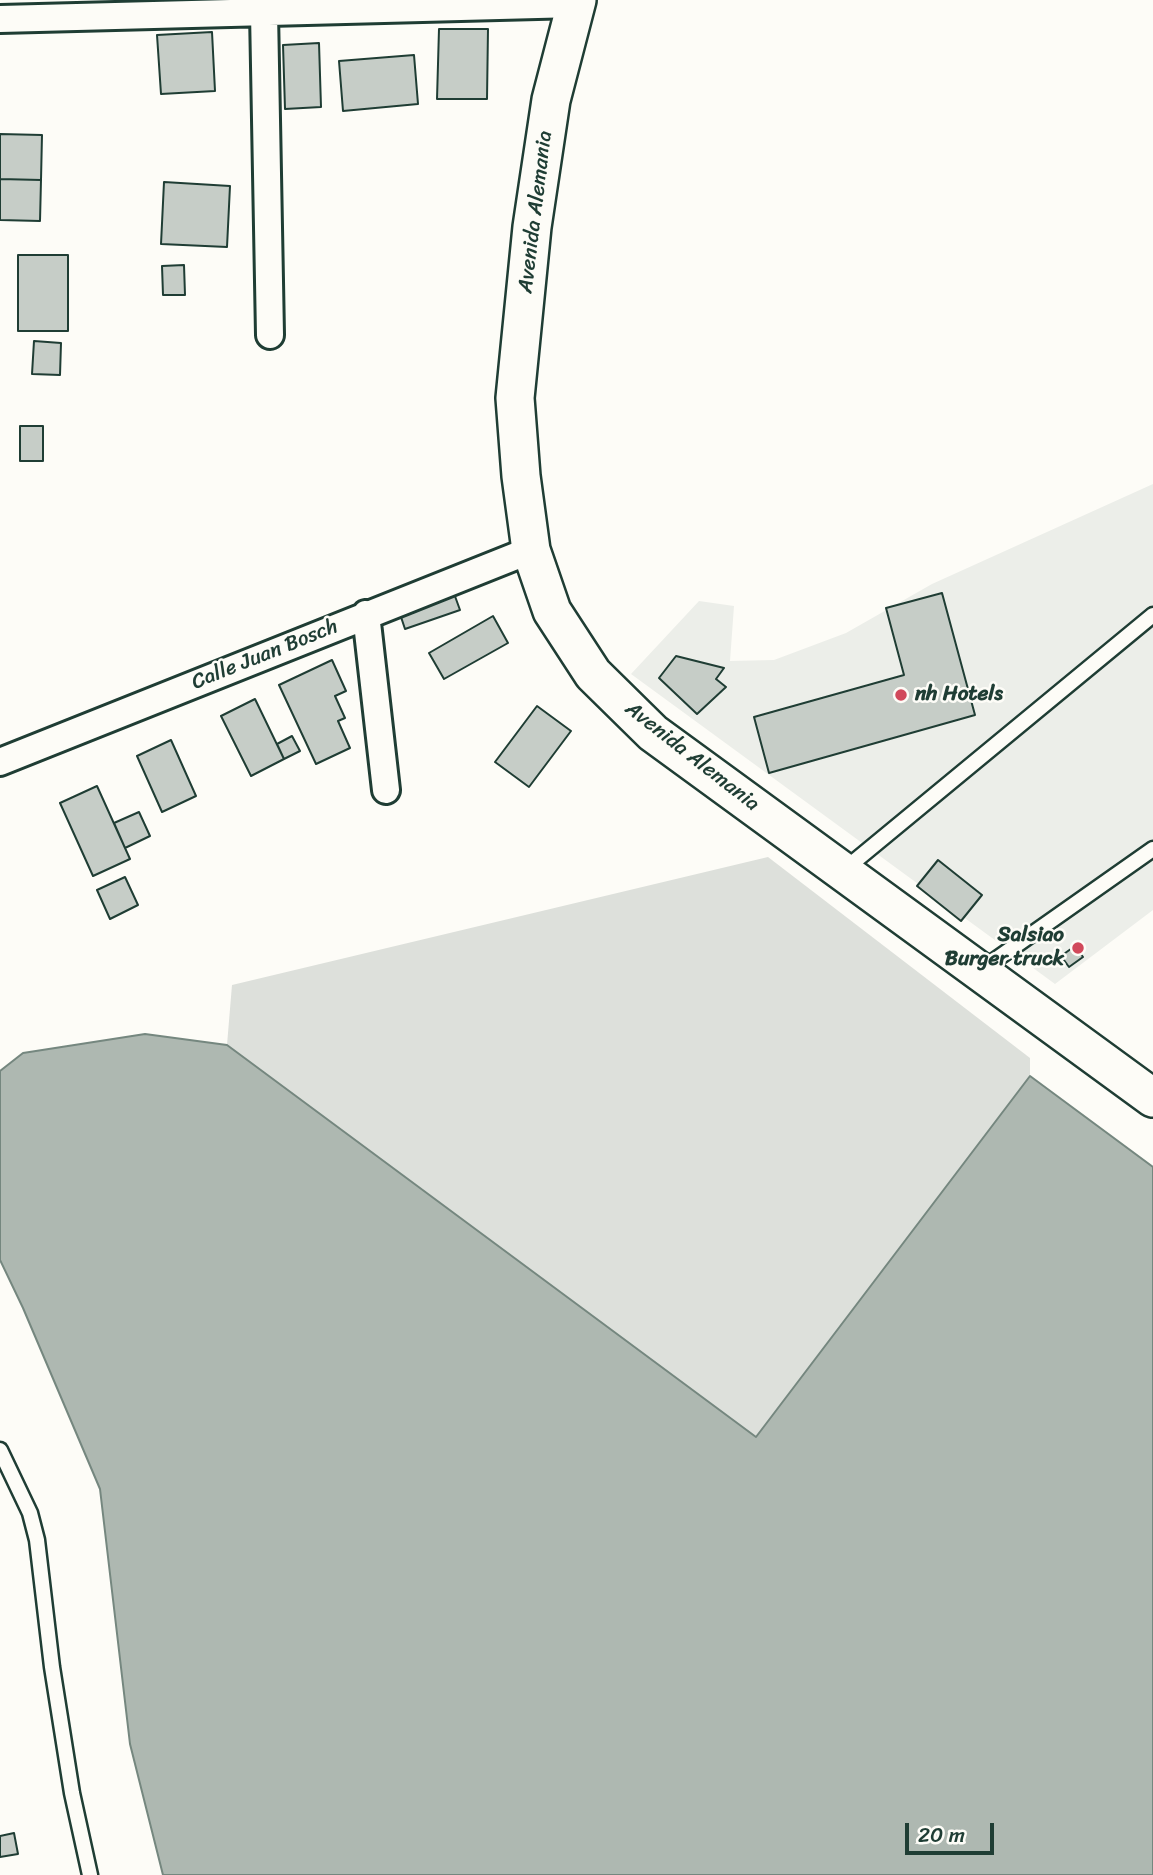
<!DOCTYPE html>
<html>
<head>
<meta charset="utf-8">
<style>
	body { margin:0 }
	#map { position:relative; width:1153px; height:1875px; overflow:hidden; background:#fdfcf7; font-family:Sriracha,sans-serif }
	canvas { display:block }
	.scale { position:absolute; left:905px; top:1823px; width:89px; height:32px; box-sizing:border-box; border:4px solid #1f3d34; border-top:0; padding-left:9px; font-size:21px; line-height:24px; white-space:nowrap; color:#1f3d34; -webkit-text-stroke:5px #fdfcf7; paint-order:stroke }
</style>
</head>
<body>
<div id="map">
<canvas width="1153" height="1875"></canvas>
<div class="scale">20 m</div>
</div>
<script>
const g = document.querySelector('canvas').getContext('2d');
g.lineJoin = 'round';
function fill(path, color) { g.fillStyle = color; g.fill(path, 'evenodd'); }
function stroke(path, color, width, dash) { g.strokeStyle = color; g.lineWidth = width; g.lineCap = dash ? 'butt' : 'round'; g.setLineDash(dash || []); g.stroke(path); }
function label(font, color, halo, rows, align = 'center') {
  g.font = font + ' Sriracha,sans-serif'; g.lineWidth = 5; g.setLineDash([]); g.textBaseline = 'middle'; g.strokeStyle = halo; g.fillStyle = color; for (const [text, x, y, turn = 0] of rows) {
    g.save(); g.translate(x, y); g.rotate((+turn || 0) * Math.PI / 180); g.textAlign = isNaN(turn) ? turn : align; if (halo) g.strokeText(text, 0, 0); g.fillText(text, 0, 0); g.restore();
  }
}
const built = new Path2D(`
	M 1153,484 L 1153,910 L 1055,984 L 631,674 L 699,601 L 734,606 L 730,661 L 774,660 L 846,633 L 932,584 Z`);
const green = new Path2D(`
	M 768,857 L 1030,1058 L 1030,1076 L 756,1437 L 227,1045 L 232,985 Z`);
const water = new Path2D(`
	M 145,1034 L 227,1045 L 756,1437 L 1030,1076 L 1153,1167 L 1153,1875 L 163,1875 L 130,1744 L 100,1489 L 23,1308 L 0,1260 L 0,1071 L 23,1053 Z`);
const building = new Path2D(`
	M 439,29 L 488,29 L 487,99 L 437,99 Z
	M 212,32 L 215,91 L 161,94 L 157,35 Z
	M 319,43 L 321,107 L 285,109 L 283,45 Z
	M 414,55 L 418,104 L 343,111 L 339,61 Z
	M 0,134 L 42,135 L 41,180 L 0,179 Z
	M 0,179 L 41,180 L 40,221 L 0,220 Z
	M 164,182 L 230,186 L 227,247 L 161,244 Z
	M 18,255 L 68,255 L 68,331 L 18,331 Z
	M 184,265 L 185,295 L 163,295 L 162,266 Z
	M 34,341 L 61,343 L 60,375 L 32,374 Z
	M 20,426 L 43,426 L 43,461 L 20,461 Z
	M 452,588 L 460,610 L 405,629 L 398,608 Z
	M 942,593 L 975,715 L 769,773 L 754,717 L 904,675 L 886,608 Z
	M 493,616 L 508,643 L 444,679 L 429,653 Z
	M 676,656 L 724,668 L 716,679 L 726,687 L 697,714 L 659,678 Z
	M 332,660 L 346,691 L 335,696 L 345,718 L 338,721 L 350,748 L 316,764 L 279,685 Z
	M 255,699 L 284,759 L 251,776 L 221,716 Z
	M 537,706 L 571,731 L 529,787 L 495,762 Z
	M 292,736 L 300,751 L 284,759 L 277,744 Z
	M 171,740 L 196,796 L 162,812 L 137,756 Z
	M 97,786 L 130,859 L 93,876 L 60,803 Z
	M 139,812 L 150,836 L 125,848 L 114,823 Z
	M 938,860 L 982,895 L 961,921 L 917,886 Z
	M 125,877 L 138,905 L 110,919 L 97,890 Z
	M 1075,946 L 1083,957 L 1069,967 L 1061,956 Z
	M 14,1833 L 18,1854 L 0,1857 L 0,1836 Z`);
const lane = new Path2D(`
	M 844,870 L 1153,615
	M 981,970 L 1153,849
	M 0,1450 L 30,1513 L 37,1540 L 52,1667 L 72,1793 L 90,1875`);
const street = new Path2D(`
	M 264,12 L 270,335
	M 0,19 L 576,4
	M 366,614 L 386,790
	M 0,762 L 531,550`);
const secondary = new Path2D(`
	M 577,0 L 551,100 L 532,227 L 515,398 L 521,476 L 531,550 L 552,611 L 593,674 L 653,733 L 1153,1098`);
const markers = [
	[901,695,7,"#d1495b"],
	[1078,948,7,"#d1495b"]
];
const streetNames = [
	["Avenida Alemania",536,212,-83],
	["Calle Juan Bosch",265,655,-22],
	["Avenida Alemania",692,757,38]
];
const poiNames = [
	["nh Hotels",915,695],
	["Salsiao",1064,936,"right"],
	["Burger truck",1064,960,"right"]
];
fill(built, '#eceee9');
fill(green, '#dde0db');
fill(water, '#aeb8b1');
stroke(water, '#75877f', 2);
fill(building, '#c6cdc7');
stroke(building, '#1f3d34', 2);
stroke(lane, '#1f3d34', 19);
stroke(street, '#1f3d34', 32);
stroke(secondary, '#1f3d34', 42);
stroke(lane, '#fdfcf7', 14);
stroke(street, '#fdfcf7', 26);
stroke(secondary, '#fdfcf7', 37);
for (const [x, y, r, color] of markers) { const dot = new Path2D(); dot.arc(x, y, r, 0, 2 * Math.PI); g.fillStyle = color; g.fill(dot); stroke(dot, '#fdfcf7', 2.5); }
label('21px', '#1f3d34', '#fdfcf7', streetNames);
label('bold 21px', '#1f3d34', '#fdfcf7', poiNames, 'left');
</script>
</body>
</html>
